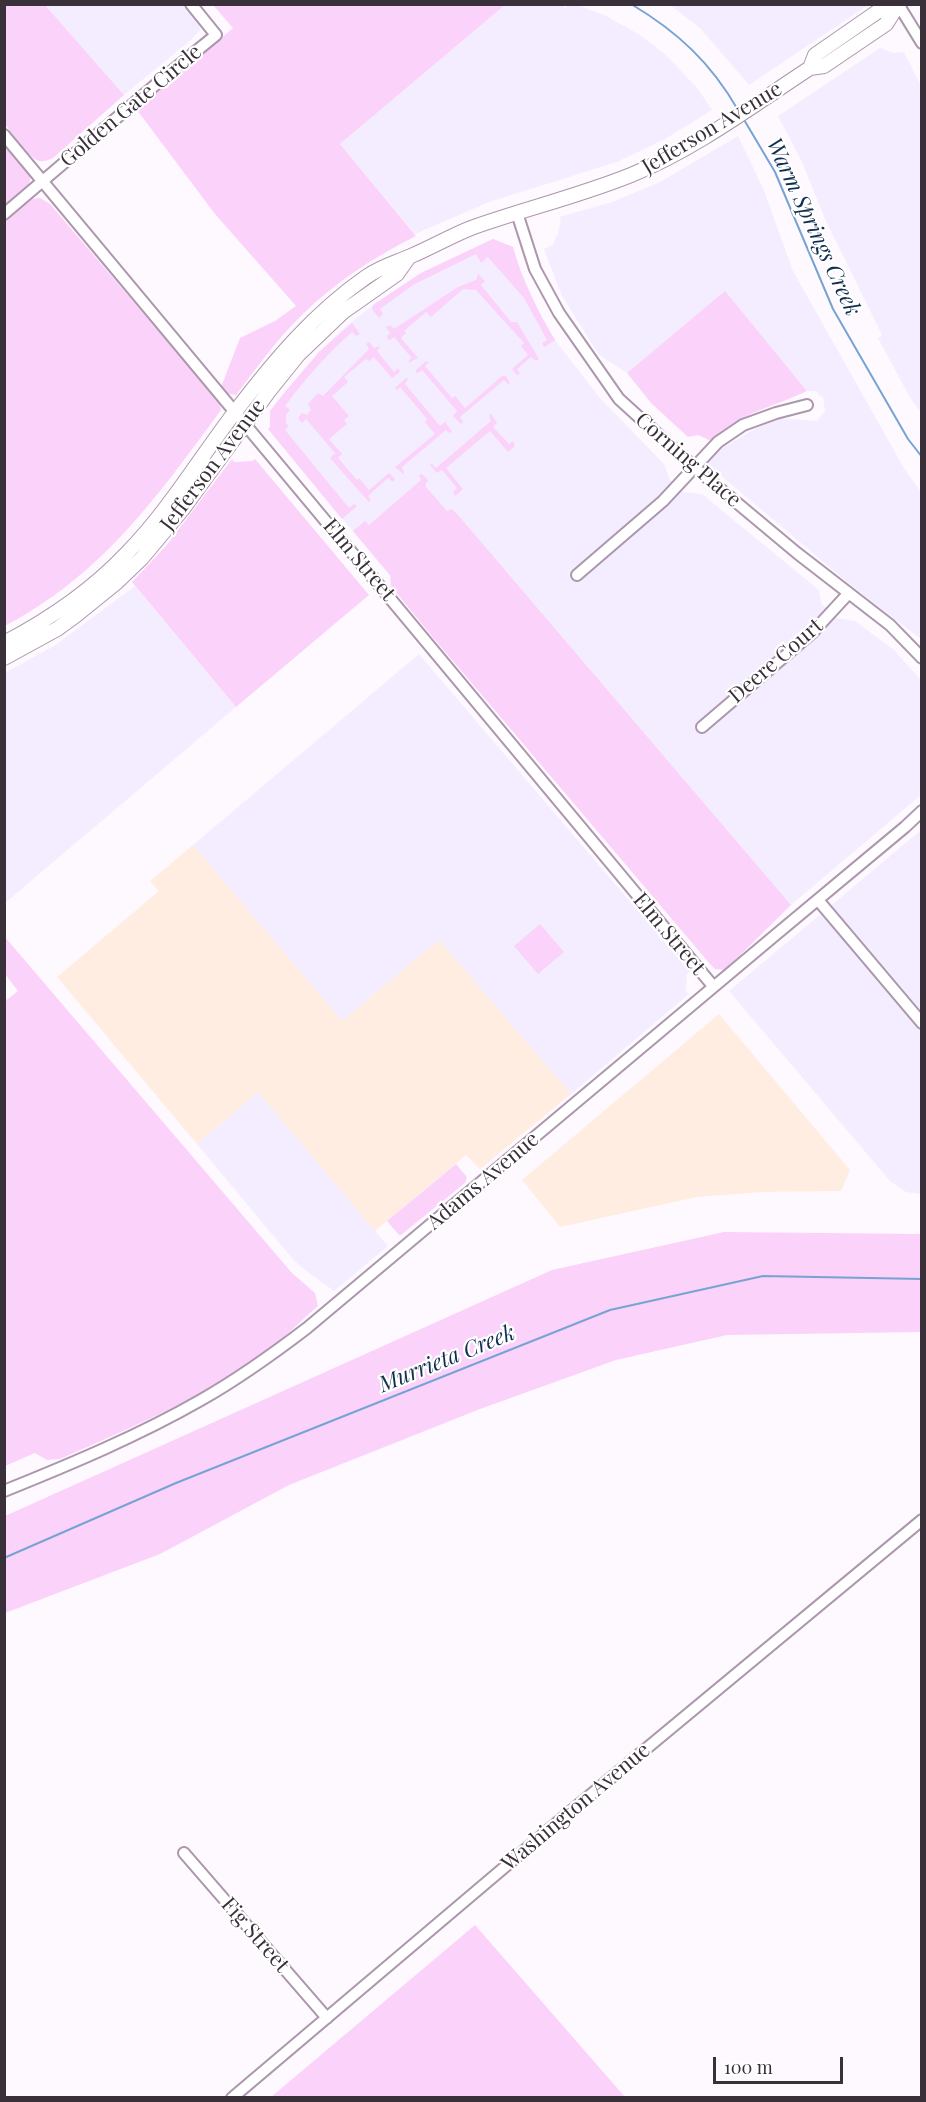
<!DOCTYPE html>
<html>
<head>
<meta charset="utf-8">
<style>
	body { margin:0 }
	#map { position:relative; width:926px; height:2102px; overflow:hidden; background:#fef9fe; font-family:"Playfair Display",serif }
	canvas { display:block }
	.frame { position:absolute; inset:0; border:6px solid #393039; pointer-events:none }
	.scale { position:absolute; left:713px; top:2057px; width:130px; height:27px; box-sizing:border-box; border:3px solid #393039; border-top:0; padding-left:8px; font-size:18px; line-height:21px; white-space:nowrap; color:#393039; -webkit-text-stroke:4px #fff; paint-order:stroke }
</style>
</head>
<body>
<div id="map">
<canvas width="926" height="2102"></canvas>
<div class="frame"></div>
<div class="scale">100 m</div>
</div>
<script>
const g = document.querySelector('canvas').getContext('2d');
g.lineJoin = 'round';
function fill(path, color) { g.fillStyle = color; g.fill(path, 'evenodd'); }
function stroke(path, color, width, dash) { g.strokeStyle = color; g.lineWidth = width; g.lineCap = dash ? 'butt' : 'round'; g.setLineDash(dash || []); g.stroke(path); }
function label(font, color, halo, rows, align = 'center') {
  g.font = font + ' "Playfair Display",serif'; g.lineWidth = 4.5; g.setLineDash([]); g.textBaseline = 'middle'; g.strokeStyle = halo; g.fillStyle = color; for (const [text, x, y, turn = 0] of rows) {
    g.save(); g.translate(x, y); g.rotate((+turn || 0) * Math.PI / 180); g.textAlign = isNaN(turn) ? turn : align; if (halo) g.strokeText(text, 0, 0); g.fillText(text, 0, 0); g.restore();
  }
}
const commercial = new Path2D(`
	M 45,5 L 187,5 L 199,19 L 200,30 L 192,39 L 124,95 Z
	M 505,5 L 563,5 L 565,8 L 568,5 L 578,5 L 606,16 L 640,35 L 666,55 L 698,89 L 712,110 L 665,139 L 617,162 L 489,202 L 415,234 L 340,144 Z
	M 670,5 L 868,5 L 749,85 L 700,28 Z
	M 880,48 L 893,53 L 904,52 L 921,86 L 921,413 L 909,396 L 878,338 L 882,335 L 825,219 L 802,162 L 778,116 Z
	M 738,136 L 763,188 L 793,271 L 904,468 L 921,492 L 921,639 L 847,582 L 706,463 L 724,447 L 755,429 L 779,418 L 817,421 L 825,411 L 823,398 L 815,391 L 807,391 L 725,292 L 627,373 L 599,355 L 562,296 L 544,249 L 553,245 L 558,233 L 561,221 L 559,217 L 612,202 L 660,182 Z
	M 493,239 L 513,247 L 519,270 L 541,316 L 555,340 L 600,398 L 664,464 L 670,480 L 684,492 L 702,494 L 819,590 L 821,603 L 836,618 L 855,621 L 894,650 L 921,680 L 921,795 L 791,905 L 459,516 L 390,576 L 268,429 L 270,427 L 270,411 L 285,392 L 319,352 L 346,326 L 373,305 L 421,273 Z
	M 135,586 L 236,707 L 5,903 L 5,673 L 54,646 Z
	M 419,654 L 690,972 L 687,974 L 686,991 L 689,994 L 571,1094 L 439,940 L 342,1021 L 193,845 Z
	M 921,830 L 921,1194 L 906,1192 L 890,1181 L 729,991 Z
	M 258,1092 L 388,1246 L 334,1291 L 301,1267 L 291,1257 L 197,1144 Z`);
const industrial = new Path2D(`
	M 193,845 L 342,1021 L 439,940 L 571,1094 L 480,1169 L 466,1155 L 375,1231 L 258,1092 L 197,1144 L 57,977 L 159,891 L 150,881 Z
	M 719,1014 L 850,1170 L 841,1191 L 763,1192 L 697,1197 L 560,1227 L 522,1180 Z`);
const green = new Path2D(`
	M 8,4 L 45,5 L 124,95 L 53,158 C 48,160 44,162 39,161 C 28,157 12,134 5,124 L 4,7 Z
	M 213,5 L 505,5 L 340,144 L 416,236 C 376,256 335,282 303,314 C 278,338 257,367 236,395 L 229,394 L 221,387 L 240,338 L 275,321 L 296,306 L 215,214 L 137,110 L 233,28 Z
	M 4,146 L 30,176 C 32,190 14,199 4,208 Z
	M 40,198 L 50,204 L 219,402 L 221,410 C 157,497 103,574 5,626 L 5,221 L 31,199 Z
	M 493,239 L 513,247 C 522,280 538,311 555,340 L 544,347 L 542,343 L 547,340 L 524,298 L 488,257 L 481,263 L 476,254 L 413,285 L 380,309 L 383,314 L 379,318 L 372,309 L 373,305 L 421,273 Z
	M 478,274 L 485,281 L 481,285 L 511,322 L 517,322 L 539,359 L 536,361 L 531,357 L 517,369 L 520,374 L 517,375 L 512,369 L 528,355 L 521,346 L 524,343 L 476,290 L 463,289 L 431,317 L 426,312 L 404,331 L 406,333 L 401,338 L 418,358 L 408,363 L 411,357 L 394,337 L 390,340 L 388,339 L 387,336 L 390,333 L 386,327 L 390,325 L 394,329 L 458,287 L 476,280 Z
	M 725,291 L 807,391 C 771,408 741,412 711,441 L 698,435 L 688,437 L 651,403 L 627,373 Z
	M 352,323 L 360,334 L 356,336 L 352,332 C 327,354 305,379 285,406 L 290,410 L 286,415 L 286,423 L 289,426 L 285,430 L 349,508 L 354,504 L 357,506 L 342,519 L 268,429 L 270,427 L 270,411 L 285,392 L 319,352 Z
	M 369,342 L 374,348 L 380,346 L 377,351 L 394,372 L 398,368 L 400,372 L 392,378 L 374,357 L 369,361 L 366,359 L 344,377 L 348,382 L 332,396 L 349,416 L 344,420 L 347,424 L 329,439 L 342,454 L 338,458 L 357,480 L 359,478 L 369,490 L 389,473 L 395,479 L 393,482 L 388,478 L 368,496 L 371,500 L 369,502 L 330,458 L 335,453 L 306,419 L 302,423 L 298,418 L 302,413 L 307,415 L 311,410 L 308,404 L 318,393 L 323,396 L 369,349 L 366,344 Z
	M 426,361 L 429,363 L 425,366 L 452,398 L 455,396 L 465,408 L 502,376 L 506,376 L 510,383 L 508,384 L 504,380 L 460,417 L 463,422 L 461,424 L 453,416 L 457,411 L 422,370 L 418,373 L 415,371 Z
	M 406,378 L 408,379 L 405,384 L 440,426 L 445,422 L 452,431 L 449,433 L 446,430 L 402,467 L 404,472 L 403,474 L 395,467 L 435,434 L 425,422 L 427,419 L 400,387 L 397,390 L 395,388 Z
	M 491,414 L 497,423 L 493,427 L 509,444 L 513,441 L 515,446 L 508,452 L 490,431 L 446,468 L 463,489 L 455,496 L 453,492 L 457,488 L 442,470 L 437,473 L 430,465 L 432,464 L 436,468 L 491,421 L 489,415 Z
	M 232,459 L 234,462 L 252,461 L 255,459 L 369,595 L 236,707 L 132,582 L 166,546 Z
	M 422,474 L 428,480 L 425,486 L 447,511 L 452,509 L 459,516 L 791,905 L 725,970 L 715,969 L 710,964 L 430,634 L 391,586 L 390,575 L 353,531 L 365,521 L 369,525 L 421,480 L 419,475 Z
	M 540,924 L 564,952 L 538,974 L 514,946 Z
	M 4,936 L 292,1273 L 315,1293 L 318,1306 C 299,1322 283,1340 263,1354 C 200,1399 130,1428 60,1459 L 47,1460 L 35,1453 L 5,1466 L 4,1002 L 18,991 L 5,974 Z
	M 456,1164 L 467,1177 L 465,1183 L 401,1235 L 399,1235 L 387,1221 Z
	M 724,1232 L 921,1234 L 921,1332 L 727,1335 L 616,1360 L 480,1409 L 289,1485 L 160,1554 L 5,1613 L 5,1516 L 552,1270 Z
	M 475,1925 L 625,2097 L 271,2097 Z`);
const stream = new Path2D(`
	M 631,4 C 678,32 711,63 738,110
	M 743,118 L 775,172 L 833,309 L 908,439 L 922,457
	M 4,1558 L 176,1483 L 610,1310 L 763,1276 L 922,1279`);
const minor = new Path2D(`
	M 898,4 L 922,43
	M 4,135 L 713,986
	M 517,213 L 535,269 L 559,313 L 619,399 L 694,467 L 797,553 L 890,625 L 922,658
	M 4,214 L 167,75 L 216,35 L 191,4
	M 577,575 L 663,501 L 718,442 L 743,425 L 776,413 L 807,405
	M 702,727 L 812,633 L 848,594
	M 818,900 L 922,1023
	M 4,1491 C 71,1464 138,1436 201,1400 C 238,1379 273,1354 307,1328 C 507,1161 705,993 905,827 L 922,811
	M 184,1853 L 327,2018
	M 232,2098 L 565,1816 L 922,1520`);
const major = new Path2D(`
	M 810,68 L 815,55 L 877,12 L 899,4
	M 4,643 C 50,619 92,590 127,553 C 169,510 199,459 235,412 C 274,361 313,314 366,277 C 380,267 395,263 411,256 C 432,247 451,236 471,228 C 524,209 579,196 631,175 C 695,149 752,106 810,68 L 824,66 L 886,24 L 898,5
	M 4,658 L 57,629 L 75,616 L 117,582 L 142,558 L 182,510 L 269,391 L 298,355 L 343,312 L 397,274 L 409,257`);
const streetNames = [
	["Golden Gate Circle",131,106,-40],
	["Jefferson Avenue",712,128,-31],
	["Corning Place",688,460,41],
	["Jefferson Avenue",213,465,-53],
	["Elm Street",359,560,50],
	["Deere Court",776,661,-41],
	["Elm Street",669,934,50],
	["Adams Avenue",483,1181,-40],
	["Washington Avenue",576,1807,-40],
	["Fig Street",255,1935,49]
];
const waterNames = [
	["Warm Springs Creek",813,227,65],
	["Murrieta Creek",447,1359,-22]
];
fill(commercial, '#f4edff');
fill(industrial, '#ffede2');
fill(green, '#fbd2fa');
stroke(stream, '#77a3d3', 2);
stroke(minor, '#ac97ac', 14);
stroke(major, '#ac97ac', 16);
stroke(minor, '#fff', 10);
stroke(major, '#fff', 14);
label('21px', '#393039', '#fff', streetNames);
label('italic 22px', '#0f2f4f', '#fff', waterNames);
</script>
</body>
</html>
